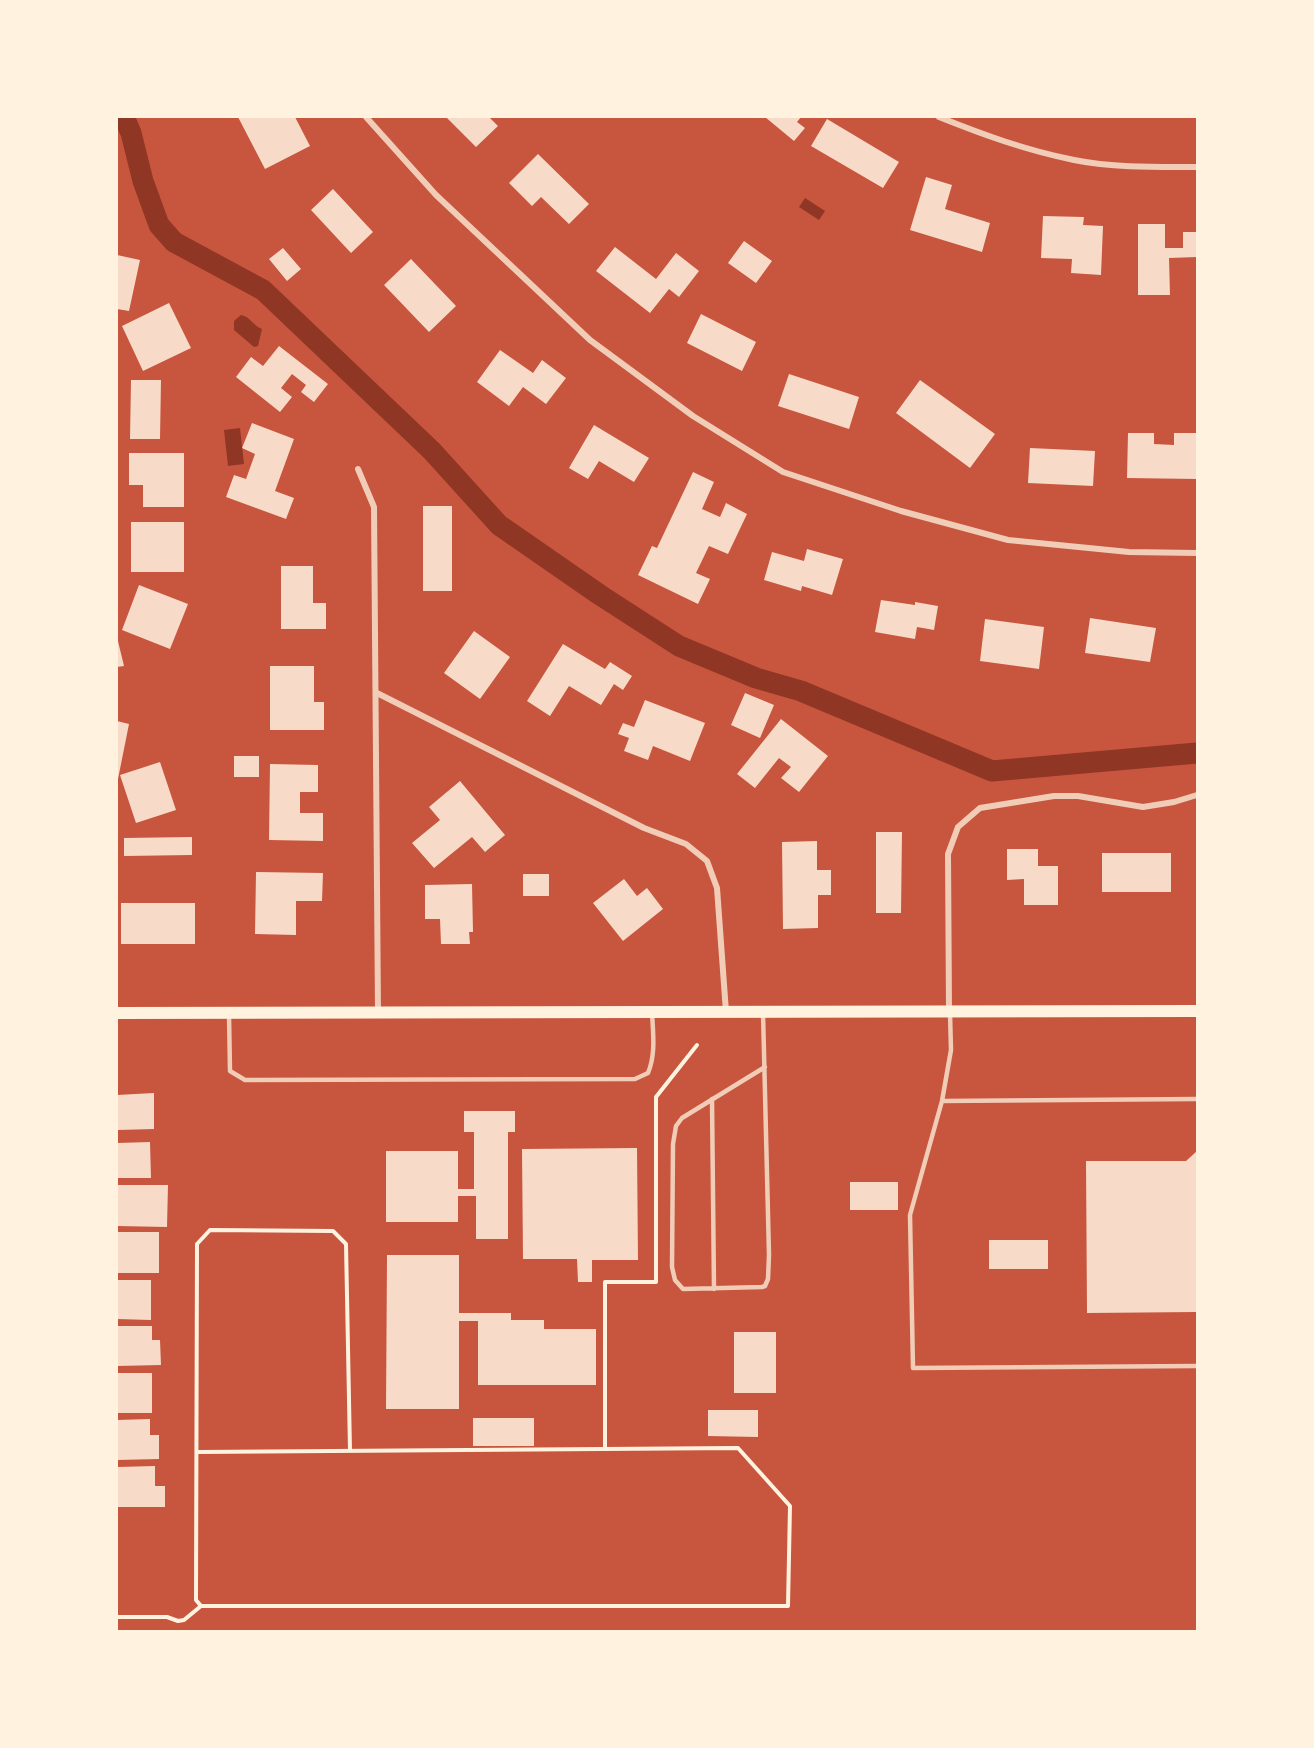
<!DOCTYPE html>
<html>
<head>
<meta charset="utf-8">
<style>
	body { margin:0 }
	#map { position:relative; width:1314px; height:1748px; overflow:hidden; background:#c8553d; font-family:"Noto Sans",sans-serif }
	canvas { display:block }
	.frame { position:absolute; inset:0; border:118px solid #fff3e0; pointer-events:none }
</style>
</head>
<body>
<div id="map">
<canvas width="1314" height="1748"></canvas>
<div class="frame"></div>
</div>
<script>
const g = document.querySelector('canvas').getContext('2d');
g.lineJoin = 'round';
function fill(path, color) { g.fillStyle = color; g.fill(path, 'evenodd'); }
function stroke(path, color, width, dash) { g.strokeStyle = color; g.lineWidth = width; g.lineCap = dash ? 'butt' : 'round'; g.setLineDash(dash || []); g.stroke(path); }
const water = new Path2D(`
	M 805,198 L 825,211 L 819,220 L 799,207 Z
	M 241,315 C 251,317 253,326 262,329 L 258,346 L 254,347 L 234,330 L 234,321 Z
	M 240,428 L 244,464 L 228,466 L 224,430 Z`);
const canal = new Path2D(`
	M 124,117 L 131,133 L 143,181 L 159,225 L 174,242 L 263,290 L 432,451 L 499,525 L 600,595 L 679,646 L 756,678 L 801,691 L 992,771 L 1197,753`);
const building = new Path2D(`
	M 238,117 L 295,117 L 310,146 L 265,169 Z
	M 446,117 L 489,117 L 498,126 L 476,147 Z
	M 765,117 L 801,117 L 797,122 L 805,128 L 794,141 Z
	M 827,119 L 899,162 L 883,188 L 811,146 Z
	M 538,154 L 589,204 L 569,224 L 541,197 L 532,206 L 509,183 Z
	M 926,177 L 952,185 L 945,209 L 990,223 L 982,252 L 910,230 Z
	M 333,189 L 373,232 L 351,253 L 311,210 Z
	M 1043,216 L 1084,217 L 1083,225 L 1103,226 L 1101,275 L 1071,273 L 1072,259 L 1041,258 Z
	M 1138,224 L 1165,224 L 1165,248 L 1183,248 L 1183,232 L 1197,232 L 1197,257 L 1169,258 L 1170,295 L 1138,295 Z
	M 744,241 L 772,261 L 756,283 L 728,263 Z
	M 615,247 L 656,279 L 676,253 L 699,271 L 679,297 L 669,289 L 650,313 L 596,271 Z
	M 283,248 L 301,269 L 287,281 L 269,259 Z
	M 117,255 L 140,260 L 129,311 L 117,309 Z
	M 411,259 L 456,306 L 429,332 L 384,285 Z
	M 169,303 L 191,348 L 143,371 L 122,326 Z
	M 701,314 L 756,342 L 742,371 L 687,343 Z
	M 279,346 L 328,384 L 314,402 L 301,392 L 306,385 L 292,374 L 281,388 L 292,397 L 280,412 L 236,377 L 251,357 L 263,366 Z
	M 500,350 L 533,373 L 542,360 L 566,378 L 546,404 L 523,387 L 509,406 L 477,382 Z
	M 789,374 L 859,397 L 849,429 L 778,406 Z
	M 131,380 L 161,380 L 160,439 L 130,439 Z
	M 920,380 L 995,434 L 970,468 L 896,413 Z
	M 252,423 L 294,439 L 275,491 L 294,498 L 286,519 L 226,497 L 234,475 L 246,479 L 255,454 L 242,448 Z
	M 594,425 L 649,458 L 634,482 L 599,461 L 588,479 L 569,468 Z
	M 1128,433 L 1154,433 L 1154,444 L 1174,445 L 1174,433 L 1197,433 L 1197,479 L 1127,478 Z
	M 1030,448 L 1095,451 L 1093,486 L 1028,483 Z
	M 129,453 L 184,453 L 184,507 L 143,507 L 143,485 L 129,485 Z
	M 693,472 L 714,482 L 702,509 L 720,517 L 726,503 L 747,514 L 728,554 L 709,546 L 696,573 L 710,579 L 698,604 L 638,575 L 652,546 L 657,548 Z
	M 423,506 L 452,506 L 452,591 L 423,591 Z
	M 131,522 L 184,522 L 184,572 L 131,572 Z
	M 807,549 L 843,559 L 832,595 L 802,586 L 801,591 L 764,580 L 772,552 L 804,561 Z
	M 281,566 L 313,566 L 313,603 L 326,603 L 326,629 L 281,629 Z
	M 139,585 L 188,604 L 170,649 L 122,630 Z
	M 881,600 L 915,605 L 915,602 L 938,606 L 934,630 L 917,627 L 915,639 L 875,632 Z
	M 1090,618 L 1156,628 L 1150,662 L 1085,653 Z
	M 985,619 L 1044,627 L 1039,669 L 980,661 Z
	M 474,631 L 510,657 L 480,699 L 444,673 Z
	M 117,637 L 124,666 L 117,667 Z
	M 563,644 L 605,669 L 610,662 L 632,676 L 623,690 L 614,684 L 601,705 L 569,686 L 550,716 L 527,701 Z
	M 270,666 L 314,666 L 314,702 L 324,702 L 324,730 L 270,730 Z
	M 745,693 L 774,705 L 760,738 L 731,725 Z
	M 645,700 L 705,723 L 690,761 L 653,746 L 648,760 L 624,751 L 629,738 L 618,734 L 623,723 L 634,727 Z
	M 781,719 L 828,756 L 799,792 L 781,778 L 791,767 L 779,758 L 755,788 L 737,774 Z
	M 117,721 L 129,724 L 118,779 L 117,778 Z
	M 234,756 L 259,756 L 259,777 L 234,777 Z
	M 160,762 L 176,810 L 136,823 L 120,775 Z
	M 270,764 L 318,765 L 318,792 L 300,792 L 300,813 L 323,813 L 323,841 L 269,840 Z
	M 460,781 L 505,835 L 485,852 L 472,837 L 434,868 L 412,843 L 440,820 L 429,807 Z
	M 876,832 L 902,832 L 901,913 L 876,913 Z
	M 192,837 L 192,855 L 124,856 L 124,838 Z
	M 817,841 L 817,870 L 831,870 L 831,895 L 818,895 L 818,928 L 783,929 L 782,842 Z
	M 1007,849 L 1038,849 L 1038,866 L 1058,866 L 1058,905 L 1024,905 L 1024,879 L 1007,880 Z
	M 1102,853 L 1171,853 L 1171,892 L 1102,892 Z
	M 256,872 L 323,873 L 322,901 L 296,901 L 296,935 L 255,934 Z
	M 523,874 L 549,874 L 549,896 L 523,896 Z
	M 624,879 L 637,896 L 647,888 L 663,909 L 623,941 L 593,903 Z
	M 472,884 L 473,932 L 469,932 L 470,944 L 441,944 L 440,919 L 425,919 L 425,885 Z
	M 121,903 L 195,903 L 195,944 L 121,944 Z
	M 154,1093 L 154,1129 L 118,1130 L 117,1095 Z
	M 464,1111 L 515,1111 L 515,1132 L 508,1132 L 508,1239 L 476,1239 L 476,1196 L 458,1196 L 458,1222 L 386,1222 L 386,1151 L 458,1151 L 458,1189 L 474,1189 L 474,1132 L 464,1132 Z
	M 150,1142 L 151,1178 L 117,1178 L 117,1143 Z
	M 637,1148 L 638,1260 L 592,1260 L 592,1282 L 578,1282 L 577,1259 L 523,1259 L 522,1149 Z
	M 1197,1151 L 1197,1312 L 1087,1313 L 1086,1161 L 1186,1161 Z
	M 850,1182 L 898,1182 L 898,1210 L 850,1210 Z
	M 117,1185 L 168,1185 L 167,1227 L 117,1226 Z
	M 117,1232 L 159,1232 L 159,1273 L 117,1273 Z
	M 989,1240 L 1048,1240 L 1048,1269 L 989,1269 Z
	M 387,1255 L 459,1255 L 459,1313 L 511,1313 L 511,1320 L 544,1320 L 544,1329 L 596,1329 L 596,1385 L 478,1385 L 478,1321 L 459,1321 L 459,1409 L 386,1409 Z
	M 117,1280 L 151,1280 L 151,1320 L 117,1319 Z
	M 117,1326 L 152,1326 L 152,1340 L 160,1340 L 161,1365 L 117,1366 Z
	M 734,1332 L 776,1332 L 776,1393 L 734,1393 Z
	M 117,1373 L 152,1373 L 152,1413 L 117,1413 Z
	M 708,1410 L 758,1410 L 758,1437 L 708,1436 Z
	M 473,1418 L 534,1418 L 534,1446 L 473,1446 Z
	M 150,1419 L 150,1435 L 159,1435 L 159,1459 L 117,1460 L 117,1420 Z
	M 155,1466 L 155,1486 L 165,1486 L 165,1507 L 117,1507 L 117,1467 Z`);
const path = new Path2D(`
	M 605,1449 L 605,1282 L 656,1282 L 656,1097 L 697,1045
	M 201,1606 L 196,1600 L 197,1244 L 210,1230 L 333,1231 L 346,1244 L 350,1451
	M 117,1617 L 167,1617 L 178,1621 L 184,1620 L 201,1606 L 788,1606 L 790,1506 L 738,1448 L 197,1452`);
const service = new Path2D(`
	M 763,1012 L 769,1255 L 768,1279 L 765,1286 L 762,1287 L 683,1289 L 675,1280 L 672,1267 L 673,1144 L 676,1126 L 682,1118 L 765,1067
	M 950,1013 L 951,1050 L 942,1101 L 910,1215 L 913,1368 L 1197,1366
	M 229,1015 L 230,1071 L 245,1080 L 635,1079 L 648,1073 C 656,1054 653,1033 652,1012
	M 712,1099 L 714,1289
	M 942,1101 L 1197,1099`);
const minor = new Path2D(`
	M 366,117 L 436,195 L 590,340 L 693,416 L 783,472 L 901,511 L 1008,540 L 1129,552 L 1197,553
	M 939,117 C 984,135 1025,150 1074,160 C 1114,168 1157,167 1197,167
	M 358,469 L 374,507 L 378,1012
	M 377,693 L 644,828 L 686,844 L 707,861 L 717,888 L 726,1012
	M 949,1011 L 948,854 L 958,827 L 980,808 L 1054,796 L 1078,796 L 1143,807 L 1174,802 L 1197,795`);
const secondary = new Path2D(`
	M 117,1013 L 1197,1011`);
fill(water, '#8f3625');
stroke(canal, '#8f3625', 21);
fill(building, '#f7dbc8');
stroke(path, '#fff3e0', 4);
stroke(service, '#f1ccb7', 4.5);
stroke(minor, '#f1ccb7', 6);
stroke(secondary, '#fff3e0', 12);
</script>
</body>
</html>
